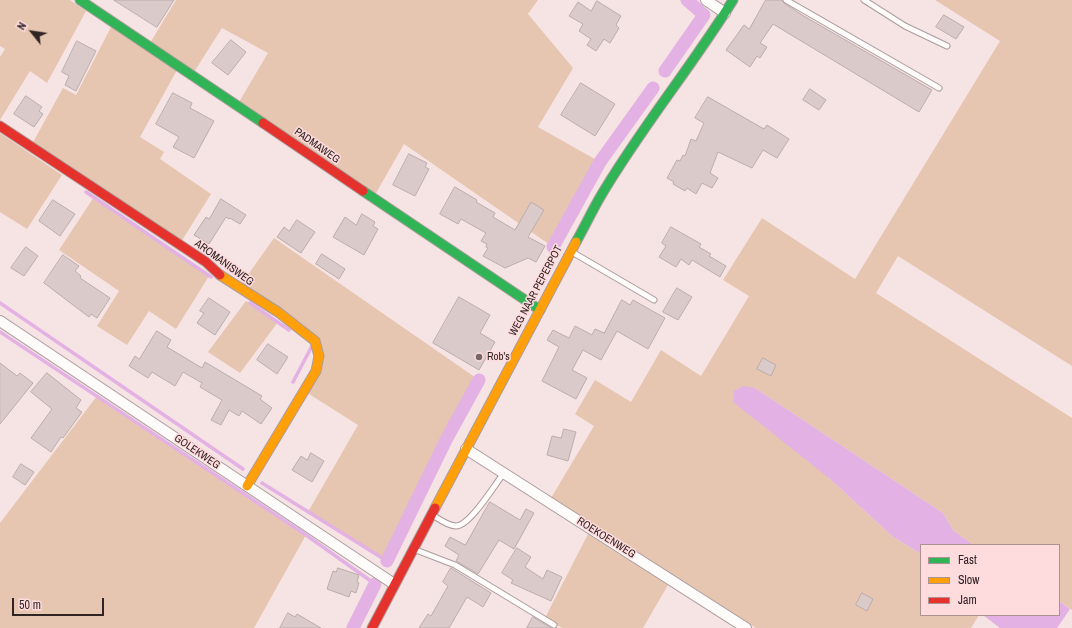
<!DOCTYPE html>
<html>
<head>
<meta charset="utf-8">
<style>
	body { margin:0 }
	#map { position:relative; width:1072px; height:628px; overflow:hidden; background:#f6e3e4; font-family:"Archivo Narrow",sans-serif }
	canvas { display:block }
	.legend { position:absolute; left:920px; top:544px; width:140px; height:72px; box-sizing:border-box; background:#fedbdd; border:1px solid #ac9293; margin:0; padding:5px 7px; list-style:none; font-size:12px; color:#302424 }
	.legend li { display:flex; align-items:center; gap:8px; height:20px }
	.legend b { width:20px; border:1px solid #ac9293 }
	.north { position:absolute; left:12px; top:12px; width:40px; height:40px; -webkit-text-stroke:3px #fedbdd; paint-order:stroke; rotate:300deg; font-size:11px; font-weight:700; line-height:16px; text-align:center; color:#302424 }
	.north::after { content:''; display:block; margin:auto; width:14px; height:18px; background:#302424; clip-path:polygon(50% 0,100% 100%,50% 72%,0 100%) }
	.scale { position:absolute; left:12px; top:598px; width:92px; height:18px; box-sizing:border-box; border:2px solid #302424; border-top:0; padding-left:5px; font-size:12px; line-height:14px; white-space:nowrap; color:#302424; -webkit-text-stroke:3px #fedbdd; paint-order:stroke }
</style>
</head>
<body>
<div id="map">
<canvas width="1072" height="628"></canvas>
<ul class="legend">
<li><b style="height:5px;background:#30b455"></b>Fast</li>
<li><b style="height:5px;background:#ff9f0a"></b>Slow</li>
<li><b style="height:5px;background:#e5322d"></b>Jam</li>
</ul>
<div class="north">N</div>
<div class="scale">50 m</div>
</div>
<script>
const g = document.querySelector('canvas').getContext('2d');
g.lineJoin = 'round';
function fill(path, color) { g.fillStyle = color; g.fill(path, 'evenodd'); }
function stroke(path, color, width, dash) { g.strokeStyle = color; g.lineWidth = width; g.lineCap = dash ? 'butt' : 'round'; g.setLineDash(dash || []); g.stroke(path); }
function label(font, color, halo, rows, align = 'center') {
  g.font = font + ' "Archivo Narrow",sans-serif'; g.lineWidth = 3; g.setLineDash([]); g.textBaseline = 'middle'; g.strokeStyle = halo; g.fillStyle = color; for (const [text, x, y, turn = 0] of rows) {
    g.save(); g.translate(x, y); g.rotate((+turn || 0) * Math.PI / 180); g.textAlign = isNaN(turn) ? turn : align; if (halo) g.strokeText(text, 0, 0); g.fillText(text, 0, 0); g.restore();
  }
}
const green = new Path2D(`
	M 0,0 L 70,0 L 86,11 L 47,83 L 30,71 L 0,120 L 0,57 L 5,49 L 0,46 Z
	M 176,0 L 538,0 L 528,14 L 573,68 L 538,127 L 600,162 L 553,247 L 404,144 L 375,195 L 239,102 L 268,53 L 222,28 L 194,72 L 150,43 Z
	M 935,0 L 1072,0 L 1072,366 L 898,256 L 876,293 L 1072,418 L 1072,610 L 1059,601 L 1059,545 L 973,545 L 953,530 L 943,513 L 755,388 L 829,478 L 892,536 L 921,554 L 921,615 L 979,615 L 971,628 L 756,628 L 551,498 L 594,426 L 575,414 L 595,380 L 631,402 L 661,350 L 701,376 L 749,296 L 723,280 L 762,218 L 855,279 L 1000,41 Z
	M 111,27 L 177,70 L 140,137 L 164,152 L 160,159 L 211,194 L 181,242 L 32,144 L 63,88 L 76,95 Z
	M 0,133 L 62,175 L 27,229 L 0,212 Z
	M 94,197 L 209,276 L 176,329 L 149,311 L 127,345 L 97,326 L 119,291 L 59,250 Z
	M 274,238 L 479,380 L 447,438 L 387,561 L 308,512 L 358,425 L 309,394 L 322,348 L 240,286 Z
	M 246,301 L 278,322 L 240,373 L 208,352 Z
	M 97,396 L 306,535 L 254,628 L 0,628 L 0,523 Z
	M 588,534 L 668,585 L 643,628 L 562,628 L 545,618 Z`);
const water = new Path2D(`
	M 743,386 L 755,388 L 943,513 L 953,530 L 973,545 L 921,545 L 921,554 L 892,536 L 829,478 L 733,402 L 734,391 Z
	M 1059,601 L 1070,609 L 1057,628 L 1000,628 L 983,615 L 1059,615 Z`);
const stream = new Path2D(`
	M 86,192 L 211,277
	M 0,303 L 243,469
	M 250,303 L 289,330
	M 0,332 L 306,535 L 375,584
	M 293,382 L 312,346
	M 262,483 L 387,561`);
const canal = new Path2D(`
	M 665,71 L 704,15 L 687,0
	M 553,247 L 600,162 L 653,88
	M 387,561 L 447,438 L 479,380
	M 353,628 L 375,584`);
const building = new Path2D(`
	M 114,0 L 174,0 L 157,27 Z
	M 766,0 L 782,0 L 784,3 L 802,15 L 932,90 L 919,112 L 773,24 L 760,43 L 767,47 L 760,58 L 757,56 L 750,67 L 726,50 L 744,25 L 749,29 Z
	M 597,1 L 621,16 L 616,25 L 619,28 L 610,43 L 604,39 L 596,51 L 587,45 L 591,39 L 579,31 L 583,24 L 569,16 L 578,2 L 591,11 Z
	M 944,15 L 964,27 L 956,39 L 936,27 Z
	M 231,40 L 246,52 L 228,75 L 212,63 Z
	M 77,41 L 96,51 L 76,91 L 65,85 L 69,76 L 62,72 Z
	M 581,83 L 615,104 L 595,136 L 561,115 Z
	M 810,89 L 826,100 L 819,110 L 803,100 Z
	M 173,93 L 192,103 L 190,108 L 214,121 L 194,158 L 173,147 L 179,137 L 156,124 Z
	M 26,96 L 42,107 L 39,111 L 43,114 L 34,127 L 14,114 Z
	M 708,97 L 764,129 L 767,125 L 789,139 L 777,158 L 763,150 L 752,168 L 718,152 L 710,173 L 718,178 L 712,188 L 702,183 L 696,194 L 687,188 L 685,191 L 673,184 L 674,182 L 667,178 L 677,160 L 680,161 L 683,155 L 685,156 L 691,139 L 696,141 L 704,123 L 695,118 Z
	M 409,154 L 427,163 L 425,167 L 429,169 L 415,196 L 393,185 Z
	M 455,187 L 477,200 L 476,202 L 495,213 L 493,217 L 515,230 L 531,202 L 544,210 L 528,237 L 545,246 L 536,262 L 528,258 L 505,268 L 483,256 L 488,248 L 486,247 L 487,244 L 481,241 L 486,233 L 461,219 L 458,224 L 440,214 Z
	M 221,199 L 246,215 L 240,224 L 230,218 L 229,219 L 226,217 L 209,244 L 194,235 L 206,217 L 209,219 Z
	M 53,200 L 75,214 L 60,236 L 39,221 Z
	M 362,214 L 375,222 L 373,226 L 378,229 L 364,255 L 333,237 L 345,217 L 356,225 Z
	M 297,220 L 315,232 L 301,253 L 277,237 L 284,227 L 289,231 Z
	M 671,227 L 701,244 L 699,247 L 711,254 L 709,256 L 726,266 L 720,277 L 692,260 L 689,265 L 681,259 L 676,267 L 659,257 L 666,246 L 662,243 Z
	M 26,247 L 38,256 L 24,276 L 11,268 Z
	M 322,254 L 345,269 L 339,279 L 316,264 Z
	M 63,255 L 79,266 L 75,271 L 81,276 L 80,278 L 110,298 L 97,318 L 91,314 L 89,317 L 44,283 Z
	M 677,288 L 692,297 L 678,320 L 663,312 Z
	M 459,297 L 490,315 L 480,333 L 495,342 L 479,370 L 433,343 Z
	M 209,298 L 230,312 L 215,335 L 197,323 L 204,313 L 200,311 Z
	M 622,300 L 630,305 L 633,300 L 665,318 L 648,349 L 617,331 L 601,360 L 583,350 L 572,370 L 587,378 L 576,399 L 542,381 L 559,347 L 547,340 L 553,330 L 569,338 L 575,326 L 592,335 L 595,329 L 604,333 Z
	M 157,331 L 171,340 L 167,347 L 202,368 L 205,362 L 262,396 L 260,399 L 272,408 L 261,424 L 242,411 L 239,416 L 229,410 L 221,425 L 211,420 L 222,400 L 200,387 L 202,383 L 183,372 L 175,386 L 152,372 L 148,378 L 129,366 L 135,356 L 139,359 Z
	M 268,344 L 288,357 L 277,374 L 257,360 Z
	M 763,358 L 776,365 L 771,376 L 757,369 Z
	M 0,363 L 17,376 L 20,373 L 33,383 L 0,424 Z
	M 47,373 L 81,400 L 76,408 L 82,412 L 63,438 L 61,437 L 51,452 L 31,438 L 52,409 L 31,392 Z
	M 564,429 L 576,432 L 568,461 L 547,455 L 552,436 L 561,438 Z
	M 311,453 L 324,461 L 312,482 L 292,470 L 301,456 L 307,460 Z
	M 21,464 L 34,472 L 25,485 L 13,477 Z
	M 490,502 L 520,520 L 526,509 L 534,513 L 514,549 L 499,540 L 478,574 L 456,561 L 459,555 L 445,546 L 450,537 L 465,545 Z
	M 517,548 L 531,557 L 525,567 L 543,579 L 547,570 L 562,577 L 551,601 L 511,583 L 513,580 L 502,573 Z
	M 338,568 L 359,575 L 357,582 L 359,583 L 356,593 L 351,591 L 349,597 L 327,589 L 333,571 L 336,572 Z
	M 451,568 L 491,593 L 483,607 L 467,597 L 449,628 L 419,628 L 428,614 L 431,616 L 444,593 L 448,586 L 443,582 Z
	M 862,593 L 873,599 L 867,611 L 856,605 Z
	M 288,613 L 295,617 L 297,614 L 321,628 L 280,628 Z
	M 533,617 L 551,628 L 527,628 Z`);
const lane = new Path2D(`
	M 786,0 L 939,88
	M 864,0 L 905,26 L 947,46
	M 572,252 L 654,300
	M 434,516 C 440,520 449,526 456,526 C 470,526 495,484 504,473
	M 416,550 L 455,565 L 554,625`);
const street = new Path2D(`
	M 706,0 L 725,13
	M 0,321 L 394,584
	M 466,449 L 746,628`);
const fast = new Path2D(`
	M 80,0 L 263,123
	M 363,191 L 540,310
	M 576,242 C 584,228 591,213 599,199 C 639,130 691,68 733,0`);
const slow = new Path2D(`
	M 220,275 L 278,312 L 315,341 L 319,356 L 316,371 L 247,486
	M 435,508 L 576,242`);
const jam = new Path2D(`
	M 263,123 L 363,191
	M 0,126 L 206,262 L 220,275
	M 372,628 L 435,508`);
const markers = [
	[479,357,4,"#756767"]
];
const streetNames = [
	["PADMAWEG",317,146,35],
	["AROMANISWEG",224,263,36],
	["WEG NAAR PEPERPOT",536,291,-62],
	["GOLEKWEG",197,452,34],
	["ROEKOENWEG",606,538,32]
];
const poiNames = [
	["Rob's",487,357]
];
fill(green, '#e6c6b0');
fill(water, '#e3b1e3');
stroke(stream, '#e3b1e3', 3.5);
stroke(canal, '#e3b1e3', 13);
fill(building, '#dacbca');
stroke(building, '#bbadab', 1);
stroke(lane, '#ab9c9d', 7);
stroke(street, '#ab9c9d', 12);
stroke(fast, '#ab9c9d', 11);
stroke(slow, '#ab9c9d', 11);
stroke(jam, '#ab9c9d', 11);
stroke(lane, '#fefbfb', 5);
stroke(street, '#fefbfb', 10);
stroke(fast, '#30b455', 9);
stroke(slow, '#ff9f0a', 9);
stroke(jam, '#e5322d', 9);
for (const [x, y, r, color] of markers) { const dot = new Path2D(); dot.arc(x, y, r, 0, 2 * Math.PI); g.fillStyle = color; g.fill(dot); stroke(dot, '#fedbdd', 1.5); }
label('11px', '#302424', '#fedbdd', streetNames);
label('11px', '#302424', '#fedbdd', poiNames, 'left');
</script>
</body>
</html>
